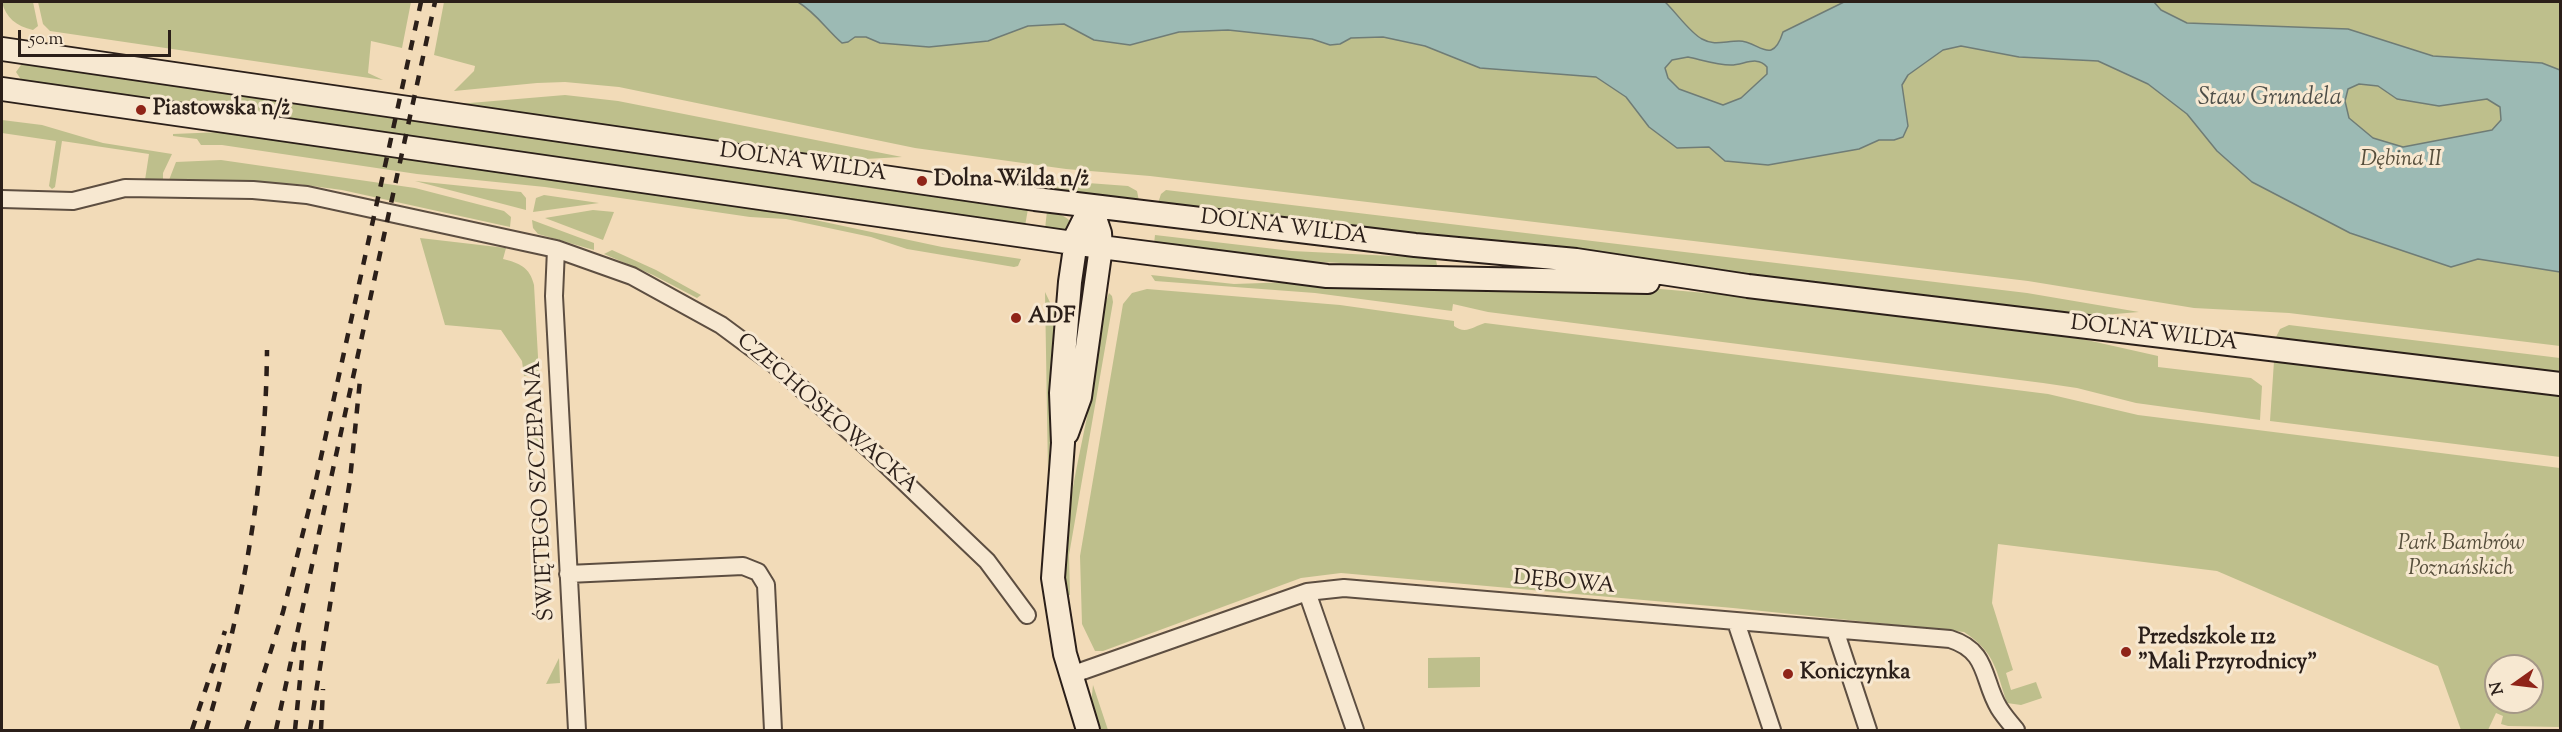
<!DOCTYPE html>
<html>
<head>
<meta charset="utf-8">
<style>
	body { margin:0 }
	#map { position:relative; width:2562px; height:732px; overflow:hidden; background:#f2dbb8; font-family:"Sorts Mill Goudy",serif }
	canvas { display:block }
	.frame { position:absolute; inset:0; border:3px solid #2b1f19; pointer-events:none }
	.north { position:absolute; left:2484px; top:654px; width:60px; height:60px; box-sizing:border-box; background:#f7e8d1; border:2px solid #a59887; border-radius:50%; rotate:256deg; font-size:16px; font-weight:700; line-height:24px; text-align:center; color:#2b1f19 }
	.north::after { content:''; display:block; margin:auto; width:21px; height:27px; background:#8f2418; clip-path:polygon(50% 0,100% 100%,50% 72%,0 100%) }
	.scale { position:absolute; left:18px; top:30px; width:153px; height:27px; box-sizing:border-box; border:3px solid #2b1f19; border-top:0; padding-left:8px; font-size:18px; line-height:21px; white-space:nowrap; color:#2b1f19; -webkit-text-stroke:4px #f7e8d1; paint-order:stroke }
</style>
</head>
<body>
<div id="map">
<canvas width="2562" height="732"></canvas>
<div class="frame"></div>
<div class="north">N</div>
<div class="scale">50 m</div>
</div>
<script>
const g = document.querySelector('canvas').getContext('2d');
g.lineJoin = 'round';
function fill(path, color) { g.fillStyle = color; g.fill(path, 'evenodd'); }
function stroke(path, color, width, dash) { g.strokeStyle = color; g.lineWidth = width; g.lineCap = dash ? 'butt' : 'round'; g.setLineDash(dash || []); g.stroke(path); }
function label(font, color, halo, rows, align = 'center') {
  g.font = font + ' "Sorts Mill Goudy",serif'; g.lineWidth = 6; g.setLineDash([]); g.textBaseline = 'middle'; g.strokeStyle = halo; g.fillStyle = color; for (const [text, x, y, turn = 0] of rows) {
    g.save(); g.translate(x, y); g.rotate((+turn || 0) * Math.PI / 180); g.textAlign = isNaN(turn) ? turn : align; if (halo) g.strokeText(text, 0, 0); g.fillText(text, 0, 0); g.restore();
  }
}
const green = new Path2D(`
	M 2,2 L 33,2 L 38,26 L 33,30 C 16,26 6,18 2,2 Z
	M 38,2 L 411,2 L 402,48 L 371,41 L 368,73 L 383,80 L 50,31 L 43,24 Z
	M 444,2 L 2560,2 L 2560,346 L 2289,313 L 2194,308 L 2028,281 L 1150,176 L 1066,169 L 915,148 L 619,87 L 565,82 L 537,83 L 454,91 L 474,71 L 475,66 L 434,55 Z
	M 29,64 L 1028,209 L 1025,226 L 22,81 L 16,72 L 21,65 Z
	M 565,95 L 618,101 L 902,157 L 847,160 L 458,104 Z
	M 2,120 L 42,125 L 103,143 L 172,154 L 163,173 L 163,180 L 145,180 L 149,154 L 62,141 L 55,187 L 52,189 L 49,186 L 56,141 L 2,133 Z
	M 222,132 L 782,213 L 942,247 L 1021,259 L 1018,266 L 1014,267 L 907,249 L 871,237 L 786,219 L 750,217 L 545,187 L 417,174 L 222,145 L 201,145 L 197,139 L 173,136 L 173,134 Z
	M 221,160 L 415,188 L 504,211 L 511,217 L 510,227 L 342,190 L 297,184 L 169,180 L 176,162 Z
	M 415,181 L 521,192 L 526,198 L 526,210 Z
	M 1061,181 L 1128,186 L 1137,191 L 1139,201 L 1051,189 L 1055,183 Z
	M 1166,190 L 2027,293 L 2139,312 L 2091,316 L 1158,203 L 1161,194 Z
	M 544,195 L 599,203 L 533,212 L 536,198 Z
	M 593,210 L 614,212 L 603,240 L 545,218 Z
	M 1047,211 C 1057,213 1065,215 1072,223 L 1067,231 L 1045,229 Z
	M 532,220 L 594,243 L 594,250 L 538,234 L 533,228 Z
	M 1155,235 L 1292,251 L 1433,258 L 1436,260 L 1437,265 L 1429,268 L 1288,260 L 1154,244 Z
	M 420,238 L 506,248 L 503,259 C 519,263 530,267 534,285 L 539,375 L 524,376 L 522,361 L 501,330 L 445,325 Z
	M 612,250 L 656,270 L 701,295 L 697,298 L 653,275 L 604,254 Z
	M 1151,275 L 1234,284 L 1293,282 L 1638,287 L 1728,295 L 2069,336 L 2158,356 L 2158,367 L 2251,378 L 2262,386 L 2260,420 L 2136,403 L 2077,388 L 2043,383 L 1488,312 L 1453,304 L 1452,311 L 1315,293 L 1155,281 Z
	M 1147,289 L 1340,305 L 1454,321 L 1454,326 C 1466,335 1474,326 1485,323 L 2048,394 L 2138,415 L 2560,468 L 2560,727 L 2508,726 L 2501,724 L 2503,716 L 2496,713 L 2488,730 L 2461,730 L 2438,666 L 2217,571 L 1998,544 L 1992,603 L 2013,670 L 2006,673 L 2011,690 L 2036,682 L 2042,698 L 2021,705 L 2007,703 C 1996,670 1995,652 1964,632 L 1733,608 L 1341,573 L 1301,578 L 1103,651 L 1095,651 L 1082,624 L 1080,556 L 1123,304 L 1132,293 ZM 2496,666 L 2532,666 L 2532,702 L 2496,702 Z
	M 1045,292 L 1058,319 L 1048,472 Z
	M 1109,293 L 1112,296 L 1113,302 L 1069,555 L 1070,595 L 1065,595 C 1061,535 1075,476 1087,417 C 1094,380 1099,342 1105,304 Z
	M 2289,325 L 2560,358 L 2560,373 L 2275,339 L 2280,329 Z
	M 2274,361 L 2560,395 L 2560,457 L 2270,421 Z
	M 544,418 L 543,445 L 529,446 L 527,419 Z
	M 1480,657 L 1480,687 L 1428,688 L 1428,658 Z
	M 559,658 L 560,683 L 546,684 Z
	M 1093,685 L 1108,730 L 1100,730 L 1091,704 Z`);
const water = new Path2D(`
	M 798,2 L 1665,2 C 1675,11 1690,33 1702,39 C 1714,46 1725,41 1739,41 C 1759,41 1772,67 1783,32 L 1844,2 L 2154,2 L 2161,10 L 2187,23 L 2348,29 L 2433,56 L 2542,63 L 2560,70 L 2560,272 L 2478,259 L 2451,267 L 2350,233 L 2252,182 L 2217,151 L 2187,114 L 2148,84 L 2098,61 L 2019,57 L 1961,46 L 1943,50 L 1908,75 L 1902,85 L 1908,126 L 1903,137 L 1894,140 L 1879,140 L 1859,149 L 1768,165 L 1725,161 L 1709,147 L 1677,148 L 1649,127 L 1626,97 L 1596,77 L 1480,68 L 1425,46 L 1383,37 L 1351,38 L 1340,44 L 1330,45 L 1312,39 L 1228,30 L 1179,32 L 1130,45 L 1094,40 L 1064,24 L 1028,26 L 988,41 L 929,47 L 880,43 L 866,37 L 855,37 L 848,42 L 842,43 C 826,29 816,13 798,2 ZM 1688,57 C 1702,60 1717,65 1731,65 C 1744,65 1757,55 1767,67 L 1767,74 L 1741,98 L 1723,105 L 1679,89 L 1668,78 L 1665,68 L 1672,60 ZM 2359,84 L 2378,86 L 2397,99 L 2439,106 L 2487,99 L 2500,107 L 2501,120 L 2492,130 L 2403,147 L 2373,138 L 2349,118 L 2345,101 L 2348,89 Z`);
const street = new Path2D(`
	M 2,199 L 73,201 L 125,188 L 253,190 L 307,195 L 556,249 L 632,276 L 721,325 L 775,365 L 875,454 L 987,561 L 1027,615
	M 556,249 L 554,296 L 577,730
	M 568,574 L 743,566 L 758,572 L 766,585 L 773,730
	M 1307,592 L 1355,730
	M 1736,622 L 1772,730
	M 1835,630 L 1868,730
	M 1071,675 L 1307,592 L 1344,588 L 1950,639 C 1989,651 1982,680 1999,708 C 2004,716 2010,723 2016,730`);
const secondary = new Path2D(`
	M 2,49 L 1035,199 L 1415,245 L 1576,260 L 1748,286 L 2560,384
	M 2,89 L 1101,247 L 1327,276 L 1648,282
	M 1067,433 L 1080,397 L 1101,247 L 1100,233 L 1091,206
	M 1088,730 L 1065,654 L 1053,578 L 1063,443 L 1061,393 L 1070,282 L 1077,234 L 1091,206`);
const rail = new Path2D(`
	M 192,730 L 225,631
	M 206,730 C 243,608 266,479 267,350
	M 246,730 L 283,612 L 314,489 L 421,2
	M 276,730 L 435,2
	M 295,730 L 304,640
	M 310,730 L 350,480 L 360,380
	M 321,730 L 323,689`);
const markers = [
	[141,110,6,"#8f2418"],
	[922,181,6,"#8f2418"],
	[1016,318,6,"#8f2418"],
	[2126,652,6,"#8f2418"],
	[1788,674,6,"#8f2418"]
];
const poiNames = [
	["Piastowska n/ż",153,110],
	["Dolna Wilda n/ż",934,181],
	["ADF",1028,318],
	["Przedszkole 112",2138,639],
	["\"Mali Przyrodnicy\"",2138,664],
	["Koniczynka",1800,674]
];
const parkNames = [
	["Dębina II",2401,161],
	["Park Bambrów",2461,545],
	["Poznańskich",2461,570]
];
const streetNames = [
	["DOLNA WILDA",803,164,8],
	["DOLNA WILDA",1284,229,7],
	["DOLNA WILDA",2154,335,7],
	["CZECHOSŁOWACKA",826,415,41],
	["ŚWIĘTEGO SZCZEPANA",542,491,-93],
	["DĘBOWA",1564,584,5]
];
const waterNames = [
	["Staw Grundela",2270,100]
];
fill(green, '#bebf8c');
fill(water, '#9cbab4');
stroke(water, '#6f7c76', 1.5);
stroke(street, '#5d4e41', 20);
stroke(secondary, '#2b1f19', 26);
stroke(street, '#f7e8d1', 16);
stroke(secondary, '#f7e8d1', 22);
stroke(rail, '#2b1f19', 4.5, [10, 10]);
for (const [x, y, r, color] of markers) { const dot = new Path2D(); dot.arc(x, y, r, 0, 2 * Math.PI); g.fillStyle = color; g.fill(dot); stroke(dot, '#f7e8d1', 2); }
label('bold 22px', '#2b1f19', '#f7e8d1', poiNames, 'left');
label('italic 22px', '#574f3c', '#f7e8d1', parkNames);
label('22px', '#2b1f19', '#f7e8d1', streetNames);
label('italic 24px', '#4d4e48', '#f7e8d1', waterNames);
</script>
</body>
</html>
